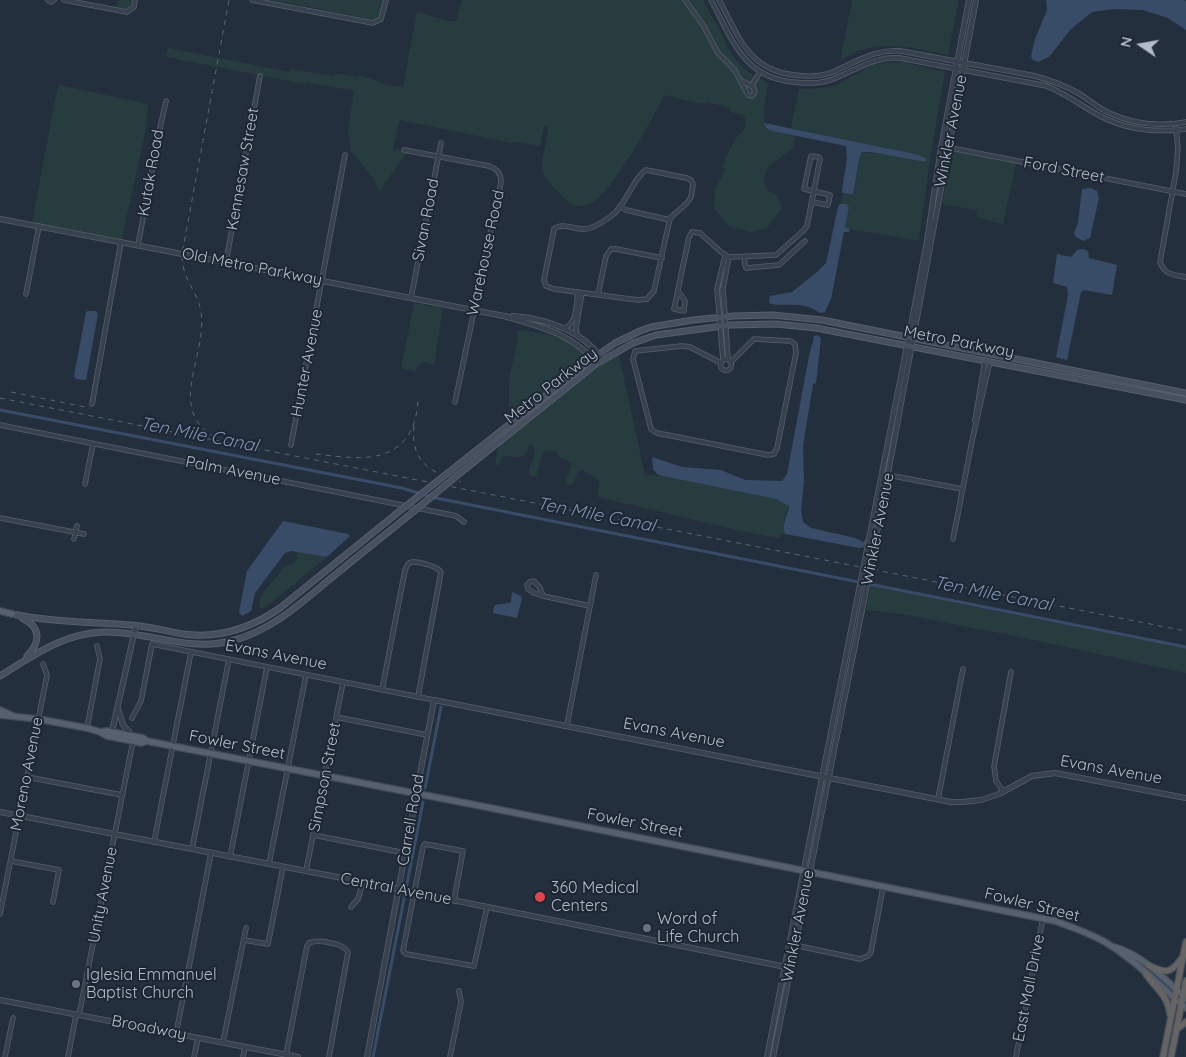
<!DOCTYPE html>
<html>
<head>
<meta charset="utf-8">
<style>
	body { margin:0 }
	#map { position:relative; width:1186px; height:1057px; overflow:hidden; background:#242f3e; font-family:Quicksand,sans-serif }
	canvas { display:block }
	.north { position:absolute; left:1116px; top:20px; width:50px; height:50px; -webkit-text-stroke:4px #1d2633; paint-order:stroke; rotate:282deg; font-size:14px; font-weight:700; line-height:20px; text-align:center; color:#b4bcc9 }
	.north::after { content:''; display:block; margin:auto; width:18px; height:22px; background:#b4bcc9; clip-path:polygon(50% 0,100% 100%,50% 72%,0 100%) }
</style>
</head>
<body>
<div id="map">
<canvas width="1186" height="1057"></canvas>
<div class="north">N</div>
</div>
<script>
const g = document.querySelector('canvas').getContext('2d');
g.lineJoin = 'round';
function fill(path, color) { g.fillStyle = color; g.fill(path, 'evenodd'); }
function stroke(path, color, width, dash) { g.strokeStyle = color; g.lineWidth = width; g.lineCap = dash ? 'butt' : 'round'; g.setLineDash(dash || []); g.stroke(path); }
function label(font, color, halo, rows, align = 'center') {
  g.font = font + ' Quicksand,sans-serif'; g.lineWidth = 4; g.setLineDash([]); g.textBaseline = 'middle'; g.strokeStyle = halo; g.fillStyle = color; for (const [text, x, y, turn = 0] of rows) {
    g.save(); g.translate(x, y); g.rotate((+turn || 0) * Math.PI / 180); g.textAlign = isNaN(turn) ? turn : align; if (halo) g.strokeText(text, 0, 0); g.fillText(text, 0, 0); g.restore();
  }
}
const green = new Path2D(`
	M 119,0 L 133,0 L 131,6 L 128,9 L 117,7 Z
	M 274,0 L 383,0 C 382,8 382,16 374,20 Z
	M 462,0 L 703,0 C 708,12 716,22 722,34 C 724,37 725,41 726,45 C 735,63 750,75 768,83 C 766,97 761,115 766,128 L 796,137 L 794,140 L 793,148 L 769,166 L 763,179 L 768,191 L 775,193 L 781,203 L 782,208 L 767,228 L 752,232 L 728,226 L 714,208 L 715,190 L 726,168 L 722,167 L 730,149 L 737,137 L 744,130 L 746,123 L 744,115 L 730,112 L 730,108 L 707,102 L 707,104 L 693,102 L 664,95 C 653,118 613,191 592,203 C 580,209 570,206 562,196 C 556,189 543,178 542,168 C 541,161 548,137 548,127 L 544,126 L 540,146 L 517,142 L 512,143 L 400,120 L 393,149 L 407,152 L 379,192 L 374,179 L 351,151 L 350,145 L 348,129 L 354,91 L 306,82 L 305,84 L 166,57 L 168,48 L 289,72 L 290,69 L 334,76 L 335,73 L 358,77 L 359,75 L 387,85 L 403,87 L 417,12 L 447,21 L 456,21 Z
	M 852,0 L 959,0 L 948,55 C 912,48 872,36 840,62 Z
	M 903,62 L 945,72 L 931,153 L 919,241 L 845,228 L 849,207 L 846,204 L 841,204 L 844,193 L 854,194 C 857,180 857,165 862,152 L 926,158 L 915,154 L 791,128 L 799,89 L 820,88 L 835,86 L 874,64 Z
	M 58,85 L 148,104 L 146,129 L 122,238 L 119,240 L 32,223 Z
	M 953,148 L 1017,159 L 1003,224 L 977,217 L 976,210 L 942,204 Z
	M 414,303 L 443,308 L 434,365 L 425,362 L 417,366 L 416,371 L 401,368 Z
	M 521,330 C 554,336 565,334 590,359 L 505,426 L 509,409 L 509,379 L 518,338 L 517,331 Z
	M 618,351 L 645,475 L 663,476 L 776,499 L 789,506 L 784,520 L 784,533 L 777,538 L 741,531 L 598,497 L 598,490 L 600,481 L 583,470 L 578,471 C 576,477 576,484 569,485 L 566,483 C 565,476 573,470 571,462 L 561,458 L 555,451 L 548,450 L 543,452 L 536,477 L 529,475 C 528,463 538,457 533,445 L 530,444 L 528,446 L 526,454 C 517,460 515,456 506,456 L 502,458 L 499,465 L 495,465 L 499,445 L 597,365 Z
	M 592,361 L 594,363 L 500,439 L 502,432 Z
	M 296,552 L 327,557 L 267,606 L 260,609 L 259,601 L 262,594 L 286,565 L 292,564 L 297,559 Z
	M 871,585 L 969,606 L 1186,648 L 1186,673 L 1034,640 L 908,615 L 866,610 Z`);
const water = new Path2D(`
	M 1046,0 L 1184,0 L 1186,1 L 1186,30 L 1168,18 L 1143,10 L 1114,9 L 1092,12 L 1071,29 L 1049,57 L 1038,62 L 1033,60 L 1031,56 L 1035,39 L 1047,10 Z
	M 764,123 L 915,154 L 926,158 L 926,162 L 871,152 L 862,152 C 856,165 857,180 853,194 L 843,193 L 842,190 L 847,159 L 846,146 L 772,131 L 766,128 Z
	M 1091,188 L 1097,191 L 1099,198 L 1090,238 L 1083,241 L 1076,237 L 1074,233 L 1078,223 L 1082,189 Z
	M 840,204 L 846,204 L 849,207 L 845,227 L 850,229 L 849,232 L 844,232 L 831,299 L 825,312 L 820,313 C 801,300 790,307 771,304 L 769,302 L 770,296 L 792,292 L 817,272 L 826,263 L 838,207 Z
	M 1083,249 L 1088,251 L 1089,258 L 1117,265 L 1112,295 L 1084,290 L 1081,292 L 1067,360 L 1056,357 L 1068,295 L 1067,287 L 1053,283 L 1057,254 L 1071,257 L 1077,250 Z
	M 88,311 L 96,311 L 98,314 L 86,380 L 76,379 L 74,376 L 86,312 Z
	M 816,335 L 821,338 L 816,383 L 813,384 L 803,446 L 804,481 L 801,511 L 803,522 L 811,528 L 855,538 L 863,542 L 866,539 L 864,547 L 859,548 L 785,534 C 781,524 788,516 789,506 L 776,499 L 658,475 L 653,469 L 652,457 L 682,467 L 721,470 L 745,480 L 782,481 L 787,474 L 810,351 L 814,339 L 813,337 Z
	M 283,521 L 348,534 L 350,536 L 327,557 L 291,551 L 285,553 L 255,593 L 251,611 L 242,616 L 239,612 L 247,571 Z
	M 512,592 L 521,596 L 522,599 L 517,618 L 493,613 L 494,606 C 499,603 504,605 511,602 Z`);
const canal = new Path2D(`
	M 0,410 L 402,488 L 431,497 L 1186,647
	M 425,788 L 441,707
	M 373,1057 L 423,802`);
const minor = new Path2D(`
	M 48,0 L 51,2 L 54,0
	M 64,0 L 127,12 L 134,7 L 135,0
	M 252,0 L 373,23 L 381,19 L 386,0
	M 685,0 L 703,25 L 718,53 L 734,69 L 748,95 L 752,96 L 755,92 L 753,87 L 740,80
	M 711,0 C 732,39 743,77 793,82 C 808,84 824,84 838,77 C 859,68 876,56 900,58 L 1047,86 C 1066,94 1082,106 1100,116 C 1127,130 1156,133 1186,129
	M 719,0 C 739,36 748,70 794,75 C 808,77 822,77 835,71 C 858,61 875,49 901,51 L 1035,76 C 1050,80 1064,85 1078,93 C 1088,99 1097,107 1107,112 C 1132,124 1159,127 1186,122
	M 752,85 L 760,72
	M 1176,128 L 1178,149 L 1176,172 L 1160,262 C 1164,275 1175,275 1186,277
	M 941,146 L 1186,194
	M 404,150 L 489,166 C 497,169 501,173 501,182 L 455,402
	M 646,170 L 687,178 L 691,180 L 693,185 L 691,197 L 687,203 L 670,218 L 654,291 L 647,299 L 638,300 L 554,289 L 546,286 L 544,280 L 554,229 C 563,222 574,230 585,229 C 592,229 601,223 607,219 C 625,209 633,178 646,170 Z
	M 620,206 L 626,210 L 670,220
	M 138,245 L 160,128 L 166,101
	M 744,257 L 745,265 L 746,268 L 779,265 L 805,241
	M 226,262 L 260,76
	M 678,291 L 685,301 L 684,311 L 674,309 L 689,237 L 692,232 L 700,233 L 721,252 L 729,257 L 776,255 L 803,231 L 807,226 L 820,159 L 819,157 L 811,156 L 804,189 L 830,195 L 828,205 L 812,202
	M 26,294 L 39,226
	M 598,295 L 606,256 L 611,249 L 616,249 L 662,258
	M 411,298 L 441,143
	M 563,328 C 578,325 576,304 578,292
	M 577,335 L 576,328 L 582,293
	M 728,359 L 723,288 L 729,257
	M720.5 365a5.5 5.5 0 1 1 11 0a5.5 5.5 0 1 1-11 0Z
	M 723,360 L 717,289 L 725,256
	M 721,363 L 690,347 L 682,346 L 635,351 L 633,359 L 651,429 L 657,433 L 768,455 L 774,454 L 777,448 L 796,353 L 795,344 L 790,341 L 754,339 L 731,362
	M 92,404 L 121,242
	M 975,421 L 985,360
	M 0,425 L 442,513 L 456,516 L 464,522
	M 291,445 L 345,155
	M 888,475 L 962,489
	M 85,484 L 93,444
	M 0,518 L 84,534
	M 74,539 L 77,526
	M 953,539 L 972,441 L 990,361
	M 534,581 L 540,588 L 543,596 L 534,593 L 528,589 L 527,585 L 530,582 Z
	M 543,596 L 590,606
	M 382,690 L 405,570 C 406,568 407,565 409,563 C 416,560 437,566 441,572 L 418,697
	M 336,717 L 427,735
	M 132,718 L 141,701 L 152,644 L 434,700
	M 567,725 L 596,575
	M 87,728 L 100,659 L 97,646
	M 27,777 L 122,795
	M 1003,791 L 996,781 L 994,766 L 1011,672
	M 938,799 L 963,669
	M 313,835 L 405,853
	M 154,842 L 191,652
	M 192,849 L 229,659
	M 230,857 L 267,667
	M 11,861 L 59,870 L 53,902
	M 269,864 L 306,675
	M 306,871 L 343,682
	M 454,901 L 463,851 L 425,844 L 423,847 L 403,951 L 406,954 L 474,966 L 487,907
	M 351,907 L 358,899 L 363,882
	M 0,914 L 47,675 L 43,664
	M 244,940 L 268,944 L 283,867
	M 794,945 L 860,959 L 868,956 L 871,952 L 883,887
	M 79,1015 L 133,741
	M 176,1034 L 211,853
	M 223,1042 L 246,928
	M 286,1055 L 307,946 L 309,943 C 318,939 343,943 348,952 L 329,1057
	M 5,1057 L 13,1018
	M 68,1057 L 76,1015
	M 194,1057 L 198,1038
	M 243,1057 L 245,1047
	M 450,1057 L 461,1002 L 459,991
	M 1016,1057 L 1043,918`);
const tertiary = new Path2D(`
	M 0,219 L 504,316 C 538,326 571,333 594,361
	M 513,316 C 547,319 580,330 601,357
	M 118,709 L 123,725 L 133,736
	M 114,732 L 113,727 L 136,625
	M 0,812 L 363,882 L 786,967
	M 0,1000 L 298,1057
	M 367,1057 L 434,700 L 951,802 L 962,802 L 981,800 L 999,794 L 1032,776 L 1055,773 L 1186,798
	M 767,1057 L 909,336 L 927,241 L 941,148 L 969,0
	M 773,1057 L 870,570 L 976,0`);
const secondary = new Path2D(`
	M 449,472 L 592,359 L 615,343 L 640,331 L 651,327 L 693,320 L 733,316 L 773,315 L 822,320 L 1186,393
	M 459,474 L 596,364 L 633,343 L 656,335 L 730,325 L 776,324 L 816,328 L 1186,400
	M 12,614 C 51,622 90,622 130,625 C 148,626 165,631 183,634 C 219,639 251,628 280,608 L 401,510
	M 22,618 C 41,627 41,642 27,656
	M 0,676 C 32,656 64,633 104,632 C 147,631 188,652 231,641 C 271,631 300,604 330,579 C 358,556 386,534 413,512`);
const primary = new Path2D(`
	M 0,611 L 12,614
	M 0,710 L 13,716
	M 0,715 L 38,719 L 87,728 L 100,732 L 107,736 L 133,741 L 141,743 L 147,741
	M 100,732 L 107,731 L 143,738 L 147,741 L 172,746 L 486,807 L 1055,921 C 1072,927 1089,933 1105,942 C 1135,960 1160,986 1186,1008
	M 1114,947 C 1143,955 1164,979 1186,998`);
const trunk = new Path2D(`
	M 1148,965 C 1165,973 1170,975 1182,958
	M 1146,974 C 1155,988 1168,995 1170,1014
	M 1176,1030 L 1186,1022
	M 1163,1057 L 1186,942
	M 1171,1057 L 1186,981`);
const rail = new Path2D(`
	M 11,392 L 90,408
	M 0,398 L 1186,631
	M 414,426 C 410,462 431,473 461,482
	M 215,437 C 165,410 208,354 201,312 C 197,289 182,281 182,254 L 229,0
	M 316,454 C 352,458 399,467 414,423 C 417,415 417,405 419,397`);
const secondaryBridge = new Path2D(`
	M 401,510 L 449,472
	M 413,512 L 459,474`);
const markers = [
	[540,897,6,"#e0444e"],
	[647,928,5,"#6b7280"],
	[76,984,5,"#6b7280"]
];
const streetNames = [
	["Winkler Avenue",951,131,-79],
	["Kennesaw Street",243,169,-80],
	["Ford Street",1064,170,11],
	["Kutak Road",151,173,-80],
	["Sivan Road",426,220,-79],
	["Warehouse Road",486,253,-78],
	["Old Metro Parkway",252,267,11],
	["Metro Parkway",959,342,11],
	["Hunter Avenue",307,363,-79],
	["Metro Parkway",551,386,-38],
	["Palm Avenue",233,471,11],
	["Winkler Avenue",878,529,-79],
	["Evans Avenue",276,655,11],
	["Evans Avenue",674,733,11],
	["Fowler Street",237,745,11],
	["Evans Avenue",1111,770,10],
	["Moreno Avenue",27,774,-79],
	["Simpson Street",325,777,-79],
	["Carrell Road",411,820,-80],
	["Fowler Street",635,823,11],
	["Central Avenue",396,889,11],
	["Unity Avenue",103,895,-79],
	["Fowler Street",1032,905,14],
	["Winkler Avenue",798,926,-79],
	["East Mall Drive",1029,988,-79],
	["Broadway",149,1028,11]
];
const poiNames = [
	["360 Medical",551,888],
	["Centers",551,906],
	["Word of",657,919],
	["Life Church",657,937],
	["Iglesia Emmanuel",86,975],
	["Baptist Church",86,993]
];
const waterNames = [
	["Ten Mile Canal",199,435,11],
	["Ten Mile Canal",596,515,11],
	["Ten Mile Canal",993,594,11]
];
fill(green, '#263c3f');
fill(water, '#394c67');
stroke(canal, '#394c67', 3);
stroke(minor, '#565f6c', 5.5);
stroke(tertiary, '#565f6c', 6);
stroke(secondary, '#565f6c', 7);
stroke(primary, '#414a57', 8);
stroke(trunk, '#434c59', 8);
stroke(minor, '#38414e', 4);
stroke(tertiary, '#38414e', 4.5);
stroke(secondary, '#465061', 5);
stroke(primary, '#56606e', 5.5);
stroke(trunk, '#656462', 5.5);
stroke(rail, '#5a6575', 1, [5, 5]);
stroke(secondaryBridge, '#565f6c', 7, []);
stroke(secondaryBridge, '#465061', 5);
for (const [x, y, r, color] of markers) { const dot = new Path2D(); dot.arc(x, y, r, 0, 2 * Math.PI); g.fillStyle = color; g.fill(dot); stroke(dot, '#1d2633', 2); }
label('16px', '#b4bcc9', '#1d2633', streetNames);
label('16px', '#b4bcc9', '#1d2633', poiNames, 'left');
label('italic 18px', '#7c92b1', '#1d2633', waterNames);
</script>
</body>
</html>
